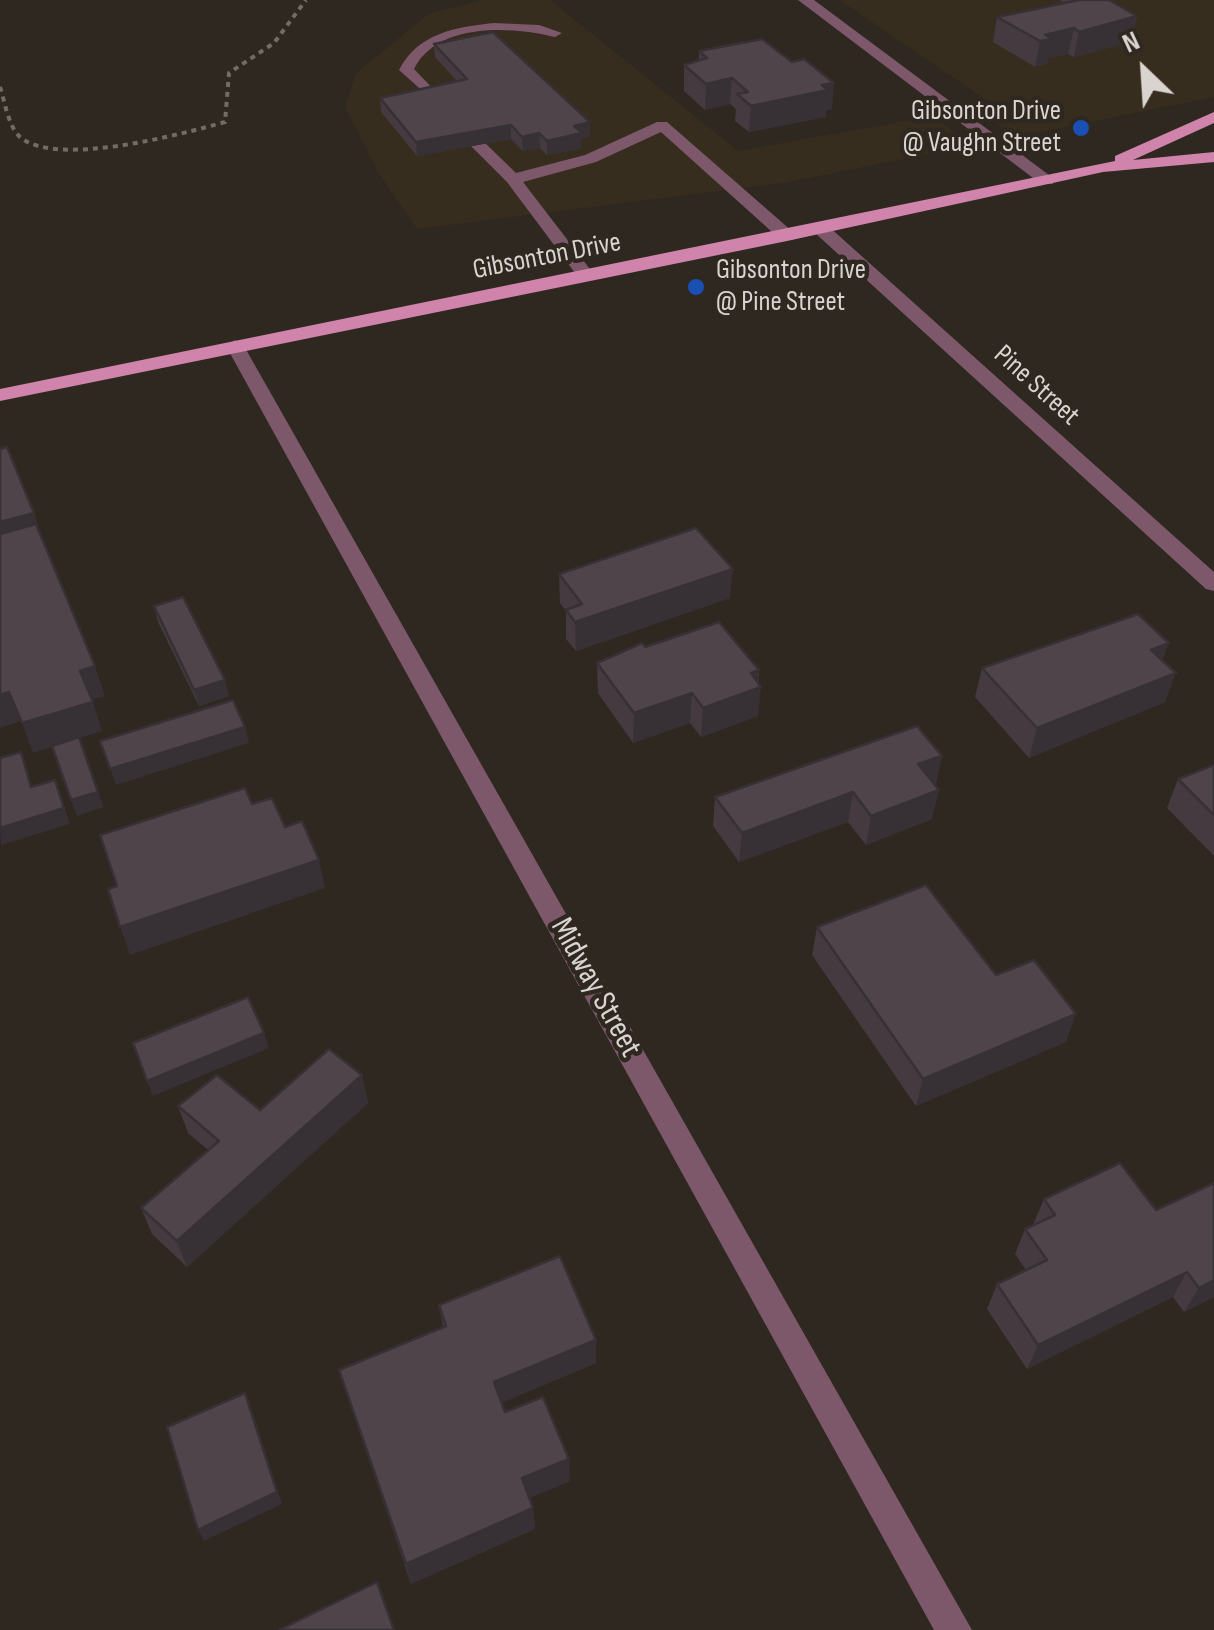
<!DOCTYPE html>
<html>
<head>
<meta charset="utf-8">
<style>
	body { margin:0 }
	#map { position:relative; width:1214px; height:1630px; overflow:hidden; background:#2f2820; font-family:"Sofia Sans Condensed",sans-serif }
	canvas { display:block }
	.north { position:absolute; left:1094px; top:20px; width:100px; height:100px; -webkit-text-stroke:8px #2f2820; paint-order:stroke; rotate:335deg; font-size:28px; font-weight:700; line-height:40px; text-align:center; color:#d9d4cf }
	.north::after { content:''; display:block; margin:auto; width:35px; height:45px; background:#d9d4cf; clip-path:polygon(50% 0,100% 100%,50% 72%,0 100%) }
</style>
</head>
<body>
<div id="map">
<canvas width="1214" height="1630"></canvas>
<div class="north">N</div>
</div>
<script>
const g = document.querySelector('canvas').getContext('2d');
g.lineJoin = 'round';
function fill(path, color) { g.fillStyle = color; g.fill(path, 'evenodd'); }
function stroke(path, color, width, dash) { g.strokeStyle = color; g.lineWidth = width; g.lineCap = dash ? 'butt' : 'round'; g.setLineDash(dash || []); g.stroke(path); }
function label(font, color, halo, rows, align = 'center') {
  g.font = font + ' "Sofia Sans Condensed",sans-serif'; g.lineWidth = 9; g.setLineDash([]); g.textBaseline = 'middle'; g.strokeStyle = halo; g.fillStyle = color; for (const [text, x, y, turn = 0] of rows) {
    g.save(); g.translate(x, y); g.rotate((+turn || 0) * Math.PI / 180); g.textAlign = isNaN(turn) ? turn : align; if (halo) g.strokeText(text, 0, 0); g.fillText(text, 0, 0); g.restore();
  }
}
const built = new Path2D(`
	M 484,0 L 550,0 L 738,151 L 933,116 L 972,145 L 784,183 L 417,229 L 378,172 L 345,107 L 356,73 L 430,13 Z
	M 840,0 L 1214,0 L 1214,97 L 1015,137 L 976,108 L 992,104 Z`);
const path = new Path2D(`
	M 0,87 C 5,102 8,126 20,137 C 56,168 182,134 225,122 L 229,73 L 274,43 L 306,0`);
const minor = new Path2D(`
	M 798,0 L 814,0 L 1053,178 L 1053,184 L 1041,184 Z
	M 494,23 L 539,25 L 562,33 L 555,37 C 512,26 437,22 414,69 L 443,99 L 436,103 L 399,70 C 418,33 456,27 494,23 Z
	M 657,122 L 667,122 L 793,232 L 793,240 L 781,240 L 661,132 L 596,162 L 523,182 L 596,277 L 581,281 L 507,182 L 471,146 L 485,143 L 516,173 L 585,155 Z
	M 815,225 L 827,225 L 1214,572 L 1214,591 L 1206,589 L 815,233 Z
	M 235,340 L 244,346 L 972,1630 L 934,1630 L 226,346 Z`);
const major = new Path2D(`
	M 1214,112 L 1214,123 L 1133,160 L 1214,152 L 1214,162 L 1103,172 L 787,241 L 0,401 L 0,389 L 1115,161 L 1115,156 Z`);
const wall = new Path2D(`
	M 1059,0 L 1109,0 L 1137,16 L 1131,42 L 1074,57 L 1068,54 L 1048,58 L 1047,64 L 1035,67 L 993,42 L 997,17 L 1064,3 Z
	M 434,44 L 590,122 L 590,137 L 582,138 L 582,148 L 547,155 L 540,148 L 523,151 L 511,139 L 417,156 L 381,112 L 380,98 L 457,81 L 435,57 Z
	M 699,51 L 832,109 L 826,110 L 826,117 L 749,132 L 735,121 L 736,109 L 730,104 L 705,110 L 684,91 L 684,65 L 699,60 Z
	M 559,574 L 730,598 L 576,651 L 566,639 L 566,611 L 560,603 Z
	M 154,606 L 229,696 L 199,706 L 158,622 Z
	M 645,647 L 759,670 L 758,716 L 701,737 L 690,723 L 633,743 L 598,693 L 597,663 Z
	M 1163,661 L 1165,702 L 1029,758 L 975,697 L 982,668 Z
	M 1214,765 L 1214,856 L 1167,808 L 1178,779 Z
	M 935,785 L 932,819 L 866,845 L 848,822 L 739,862 L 713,826 L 715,797 Z
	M 817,927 L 996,975 L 1066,1042 L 916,1106 L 812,955 Z
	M 362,1075 L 368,1103 L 187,1267 L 152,1234 L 141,1208 L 208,1150 L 188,1133 L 178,1106 L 260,1110 Z
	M 1214,1183 L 1214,1297 L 1184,1312 L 1173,1297 L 1027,1369 L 987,1309 L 997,1284 L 1026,1270 L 1015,1254 L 1025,1229 L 1033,1225 L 1044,1199 L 1156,1210 Z
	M 439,1305 L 596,1340 L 596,1363 L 501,1403 L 505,1412 L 570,1481 L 529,1498 L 533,1508 L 535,1529 L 411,1584 L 339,1370 L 443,1327 Z`);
const shadedWall = new Path2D(`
	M 1137,16 L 1131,42 L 1074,57 L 1079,32 Z
	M 1074,28 L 1068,54 L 1048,58 L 1047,64 L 1035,67 L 1040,41 L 1045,35 Z
	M 732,78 L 730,104 L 705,110 L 706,84 Z
	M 834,83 L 832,109 L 826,110 L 826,117 L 749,132 L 751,106 Z
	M 590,122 L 590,137 L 582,138 L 582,148 L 547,155 L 547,141 L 574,126 Z
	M 511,125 L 511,139 L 417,156 L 416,142 Z
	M 539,133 L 540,148 L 523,151 L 522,137 Z
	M 34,513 L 44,542 L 0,554 L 0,522 Z
	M 733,569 L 730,598 L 576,651 L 575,622 Z
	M 1169,643 L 1158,673 L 1151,650 Z
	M 95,666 L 105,696 L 90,700 L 80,671 Z
	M 759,670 L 757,688 L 761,687 L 758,716 L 701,737 L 703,708 L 751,673 Z
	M 1176,673 L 1165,702 L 1029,758 L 1037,728 Z
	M 225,680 L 229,696 L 199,706 L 194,690 Z
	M 9,692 L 21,721 L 0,728 L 0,695 Z
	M 692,693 L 690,723 L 633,743 L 634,713 Z
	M 93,702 L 102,731 L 33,753 L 22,723 Z
	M 245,727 L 249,743 L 116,785 L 110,769 Z
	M 942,756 L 936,785 L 918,764 Z
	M 55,780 L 70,824 L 1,845 L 0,828 Z
	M 939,790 L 932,819 L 866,845 L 871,816 Z
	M 98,792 L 104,807 L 77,816 L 71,800 Z
	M 853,792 L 848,822 L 739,862 L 742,833 Z
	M 319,860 L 325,888 L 130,955 L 120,927 Z
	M 1076,1014 L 1066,1042 L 916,1106 L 923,1079 Z
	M 264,1033 L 269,1048 L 153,1096 L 147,1081 Z
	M 362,1075 L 368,1103 L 187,1267 L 177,1241 Z
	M 1187,1272 L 1173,1297 L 1027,1369 L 1038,1345 Z
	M 1214,1280 L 1214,1297 L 1184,1312 L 1199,1288 Z
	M 596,1340 L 596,1363 L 497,1405 L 494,1382 Z
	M 245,1393 L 282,1504 L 204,1541 L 198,1530 Z
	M 569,1459 L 570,1481 L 525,1500 L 522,1478 Z
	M 533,1508 L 535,1529 L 411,1584 L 406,1564 Z`);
const building = new Path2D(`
	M 1079,0 L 1109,0 L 1137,16 L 1079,32 L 1074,28 L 1045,35 L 1052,39 L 1040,41 L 997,17 Z
	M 493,32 L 590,122 L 574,126 L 582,133 L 547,141 L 539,133 L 522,137 L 511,125 L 416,142 L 380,98 L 467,79 L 434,44 Z
	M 762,39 L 792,62 L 804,59 L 834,83 L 822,85 L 828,90 L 751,106 L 737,94 L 748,92 L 732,78 L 706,84 L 684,65 L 707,58 L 699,51 Z
	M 7,447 L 34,513 L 0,522 L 0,449 Z
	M 36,524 L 95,666 L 80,671 L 93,702 L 22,723 L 9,692 L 0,695 L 0,534 Z
	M 696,528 L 733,569 L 575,622 L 566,610 L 582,604 L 559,574 Z
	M 183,597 L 225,680 L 194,690 L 154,606 Z
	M 1138,614 L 1169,643 L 1151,650 L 1176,673 L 1037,728 L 982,668 Z
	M 719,622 L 759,670 L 751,673 L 761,687 L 703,708 L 692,693 L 634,713 L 597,663 L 642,643 L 645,647 Z
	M 233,700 L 245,727 L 110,769 L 100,741 Z
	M 917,726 L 942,756 L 918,764 L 939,790 L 871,816 L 853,792 L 742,833 L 715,797 Z
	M 79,737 L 98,792 L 71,800 L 52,746 Z
	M 21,752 L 31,787 L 55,780 L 64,808 L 0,828 L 0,758 Z
	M 1214,765 L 1214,815 L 1178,779 Z
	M 245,788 L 252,804 L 272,798 L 285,827 L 302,821 L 319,860 L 120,927 L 108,889 L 117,886 L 100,835 Z
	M 926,885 L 996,975 L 1034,960 L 1076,1014 L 923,1079 L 817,927 Z
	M 248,997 L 264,1033 L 147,1081 L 133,1043 Z
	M 329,1049 L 362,1075 L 177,1241 L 141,1208 L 219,1141 L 178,1106 L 217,1075 L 260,1110 Z
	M 1120,1163 L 1156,1210 L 1214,1183 L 1214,1280 L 1199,1288 L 1187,1272 L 1038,1345 L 997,1284 L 1047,1260 L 1025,1229 L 1055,1215 L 1044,1199 Z
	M 560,1256 L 596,1340 L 494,1382 L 505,1412 L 543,1397 L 569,1459 L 522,1478 L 533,1508 L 406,1564 L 339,1370 L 446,1326 L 439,1305 Z
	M 245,1393 L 277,1492 L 198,1530 L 167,1427 Z
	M 377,1582 L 394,1630 L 279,1630 Z`);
const markers = [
	[1081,128,10,"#1a4fb4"],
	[696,287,10,"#1a4fb4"]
];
const farPoinames = [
	["Gibsonton Drive",1061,112],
	["@ Vaughn Street",1061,144],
	["Gibsonton Drive",716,271,"left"],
	["@ Pine Street",716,303,"left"]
];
const farStreetnames = [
	["Gibsonton Drive",547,257,-11],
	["Pine Street",1036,386,42]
];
const streetNames = [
	["Midway Street",595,988,61]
];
fill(built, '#372d1f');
stroke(path, '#726c65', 4, [5, 5]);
fill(minor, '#7d586a');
fill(major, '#d084ab');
fill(wall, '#443a40');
fill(shadedWall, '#373034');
fill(building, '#4f444a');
stroke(building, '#373034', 2.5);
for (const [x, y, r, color] of markers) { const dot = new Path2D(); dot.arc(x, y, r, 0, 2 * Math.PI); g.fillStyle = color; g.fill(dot); stroke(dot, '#2f2820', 4); }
label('28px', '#d9d4cf', '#2f2820', farPoinames, 'right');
label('28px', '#d9d4cf', '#2f2820', farStreetnames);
label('32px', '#d9d4cf', '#2f2820', streetNames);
</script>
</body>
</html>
